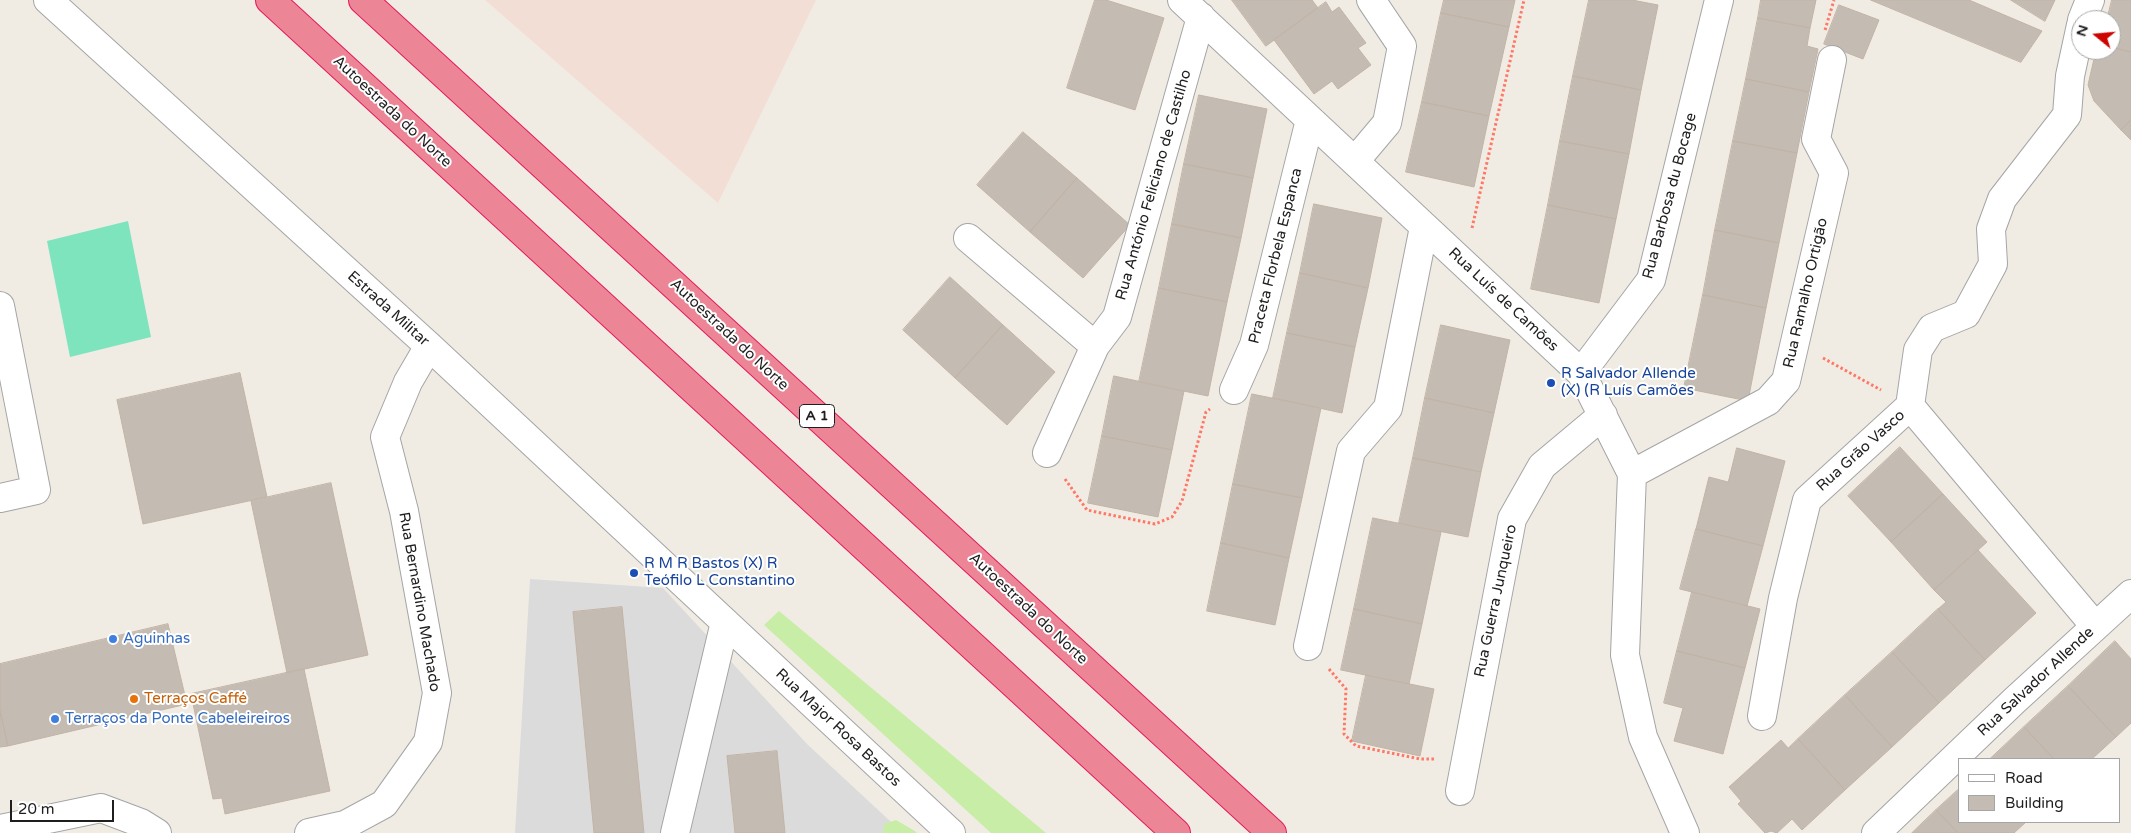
<!DOCTYPE html>
<html>
<head>
<meta charset="utf-8">
<style>
	body { margin:0 }
	#map { position:relative; width:2131px; height:833px; overflow:hidden; background:#f0ece4; font-family:"Varela Round",sans-serif }
	canvas { display:block }
	.legend { position:absolute; left:1958px; top:758px; width:162px; height:65px; box-sizing:border-box; background:#fff; border:1px solid #a5a5a5; margin:0; padding:6px 9px; list-style:none; font-size:15px; color:#1e1e1e }
	.legend li { display:flex; align-items:center; gap:10px; height:25px }
	.legend b { width:25px; border:1px solid #a5a5a5 }
	.north { position:absolute; left:2071px; top:10px; width:50px; height:50px; box-sizing:border-box; background:#fff; border:1px solid #a5a5a5; border-radius:50%; rotate:287deg; font-size:14px; font-weight:700; line-height:20px; text-align:center; color:#1e1e1e }
	.north::after { content:''; display:block; margin:auto; width:18px; height:22px; background:#cd0400; clip-path:polygon(50% 0,100% 100%,50% 72%,0 100%) }
	.scale { position:absolute; left:10px; top:800px; width:104px; height:22px; box-sizing:border-box; border:2px solid #1e1e1e; border-top:0; padding-left:6px; font-size:15px; line-height:18px; white-space:nowrap; color:#1e1e1e; -webkit-text-stroke:4px #fff; paint-order:stroke }
</style>
</head>
<body>
<div id="map">
<canvas width="2131" height="833"></canvas>
<ul class="legend">
<li><b style="height:6px;background:#fff"></b>Road</li>
<li><b style="height:14px;background:#c4bcb3"></b>Building</li>
</ul>
<div class="north">N</div>
<div class="scale">20 m</div>
</div>
<script>
const g = document.querySelector('canvas').getContext('2d');
g.lineJoin = 'round';
function fill(path, color) { g.fillStyle = color; g.fill(path, 'evenodd'); }
function stroke(path, color, width, dash) { g.strokeStyle = color; g.lineWidth = width; g.lineCap = dash ? 'butt' : 'round'; g.setLineDash(dash || []); g.stroke(path); }
function label(font, color, halo, rows, align = 'center') {
  g.font = font + ' "Varela Round",sans-serif'; g.lineWidth = 4; g.setLineDash([]); g.textBaseline = 'middle'; g.strokeStyle = halo; g.fillStyle = color; for (const [text, x, y, turn = 0] of rows) {
    g.save(); g.translate(x, y); g.rotate((+turn || 0) * Math.PI / 180); g.textAlign = isNaN(turn) ? turn : align; if (halo) g.strokeText(text, 0, 0); g.fillText(text, 0, 0); g.restore();
  }
}
const residential = new Path2D(`
	M 530,579 L 663,588 L 807,744 L 903,833 L 515,833 Z`);
const military = new Path2D(`
	M 485,0 L 816,0 L 718,203 Z`);
const grass = new Path2D(`
	M 779,611 L 1046,833 L 991,833 L 764,625 Z
	M 896,820 L 915,831 L 917,833 L 883,833 L 884,824 Z`);
const pitch = new Path2D(`
	M 128,221 L 151,337 L 70,357 L 47,241 Z`);
const building = new Path2D(`
	M 1095,0 L 1106,0 L 1164,18 L 1135,110 L 1067,88 Z
	M 1232,0 L 1312,0 L 1318,8 L 1266,46 Z
	M 1444,0 L 1515,0 L 1509,27 L 1441,13 Z
	M 1589,0 L 1632,0 L 1658,5 L 1641,90 L 1573,76 Z
	M 1761,0 L 1816,0 L 1810,28 L 1758,18 Z
	M 1871,0 L 1969,0 L 2042,31 L 2021,62 Z
	M 2011,0 L 2055,0 L 2045,21 Z
	M 2112,0 L 2131,0 L 2131,52 L 2111,47 L 2111,20 L 2107,20 Z
	M 1326,2 L 1332,12 L 1339,7 L 1366,43 L 1358,48 L 1371,65 L 1338,89 L 1332,81 L 1314,94 L 1274,40 Z
	M 1839,5 L 1879,20 L 1863,59 L 1824,44 Z
	M 1441,13 L 1509,27 L 1489,116 L 1422,102 Z
	M 1758,18 L 1810,28 L 1807,46 L 1818,49 L 1809,92 L 1746,79 Z
	M 2111,47 L 2131,52 L 2131,120 L 2121,130 L 2094,101 L 2088,85 L 2096,50 L 2111,50 Z
	M 1573,76 L 1641,90 L 1629,154 L 1560,141 Z
	M 1746,79 L 1809,92 L 1797,153 L 1733,141 Z
	M 1199,95 L 1267,109 L 1253,178 L 1184,164 Z
	M 1422,102 L 1489,116 L 1474,187 L 1406,172 Z
	M 2131,120 L 2131,140 L 2121,130 Z
	M 1023,132 L 1077,178 L 1030,232 L 977,185 Z
	M 1560,141 L 1629,154 L 1616,219 L 1548,205 Z
	M 1733,141 L 1797,153 L 1779,243 L 1715,230 Z
	M 1184,164 L 1253,178 L 1241,238 L 1172,224 Z
	M 1077,178 L 1130,225 L 1083,278 L 1030,232 Z
	M 1314,204 L 1382,218 L 1368,288 L 1300,273 Z
	M 1548,205 L 1616,219 L 1599,303 L 1531,289 Z
	M 1172,224 L 1241,238 L 1227,302 L 1159,288 Z
	M 1715,230 L 1779,243 L 1766,308 L 1703,295 Z
	M 1300,273 L 1368,288 L 1355,347 L 1287,333 Z
	M 950,277 L 1003,325 L 955,378 L 903,330 Z
	M 1159,288 L 1227,302 L 1208,396 L 1139,382 Z
	M 1703,295 L 1766,308 L 1748,401 L 1684,388 Z
	M 1003,325 L 1055,372 L 1007,425 L 955,378 Z
	M 1441,325 L 1510,340 L 1494,413 L 1425,398 Z
	M 1287,333 L 1355,347 L 1342,413 L 1273,398 Z
	M 240,373 L 267,497 L 143,524 L 117,400 Z
	M 1114,376 L 1184,391 L 1172,450 L 1102,436 Z
	M 1252,394 L 1321,408 L 1302,498 L 1233,484 Z
	M 1425,398 L 1494,413 L 1481,472 L 1413,458 Z
	M 1102,436 L 1172,450 L 1158,517 L 1088,503 Z
	M 1900,447 L 1943,494 L 1891,542 L 1848,496 Z
	M 1737,448 L 1785,461 L 1763,546 L 1696,529 L 1709,477 L 1728,482 Z
	M 1413,458 L 1481,472 L 1468,537 L 1399,523 Z
	M 331,483 L 368,655 L 287,673 L 251,501 Z
	M 1233,484 L 1302,498 L 1289,558 L 1221,543 Z
	M 1943,494 L 1987,542 L 1934,590 L 1891,542 Z
	M 1373,518 L 1441,532 L 1422,624 L 1354,609 Z
	M 1696,529 L 1763,546 L 1747,606 L 1680,589 Z
	M 1221,543 L 1289,558 L 1275,625 L 1207,611 Z
	M 1978,550 L 2036,613 L 1985,660 L 1938,609 L 1946,602 L 1934,590 Z
	M 1692,592 L 1760,609 L 1745,668 L 1677,651 Z
	M 622,607 L 644,833 L 594,833 L 573,612 Z
	M 1354,609 L 1422,624 L 1409,684 L 1341,670 Z
	M 1938,609 L 1985,660 L 1939,703 L 1892,652 Z
	M 168,624 L 187,704 L 8,746 L 0,711 L 0,664 Z
	M 2115,641 L 2131,659 L 2131,723 L 2116,737 L 2068,686 Z
	M 1677,651 L 1745,668 L 1723,754 L 1674,741 L 1683,708 L 1664,703 Z
	M 1892,652 L 1939,703 L 1892,747 L 1845,695 Z
	M 304,669 L 330,791 L 225,814 L 222,798 L 213,799 L 191,694 Z
	M 1366,675 L 1434,689 L 1420,756 L 1352,741 Z
	M 2068,686 L 2116,737 L 2092,759 L 2054,759 L 2024,727 Z
	M 1845,695 L 1892,747 L 1845,790 L 1798,739 Z
	M 0,711 L 8,746 L 0,747 Z
	M 2024,727 L 2054,759 L 1990,759 Z
	M 1798,739 L 1845,790 L 1802,830 L 1792,819 L 1777,833 L 1771,831 L 1765,833 L 1738,804 L 1741,801 L 1729,787 L 1781,740 L 1788,748 Z
	M 777,751 L 785,833 L 735,833 L 727,756 Z
	M 1960,788 L 1960,822 L 2026,822 L 2014,833 L 1958,833 L 1936,810 Z
	M 1936,810 L 1958,833 L 1912,833 Z`);
const path = new Path2D(`
	M 1825,30 L 1834,0
	M 1472,228 L 1524,0
	M 1823,358 L 1881,390
	M 1065,479 L 1087,510 L 1155,524 L 1172,517 L 1182,501 L 1206,412 L 1210,409
	M 1329,669 L 1346,689 L 1344,734 L 1356,746 L 1420,759 L 1435,759`);
const minor = new Path2D(`
	M 48,0 L 429,346 L 951,833
	M 1182,0 L 1581,373 L 1632,474 L 1625,655 L 1643,737 L 1685,833
	M 2082,20 L 2090,0
	M 1355,161 L 1387,123 L 1402,46 L 1371,0
	M 968,238 L 1095,346
	M 0,306 L 36,490 L 0,498
	M 1581,373 L 1651,280 L 1719,0
	M 1234,390 L 1254,345 L 1310,120
	M 1910,406 L 1918,350 L 1932,328 L 1966,314 L 1993,264 L 1991,229 L 2002,199 L 2067,115 L 2070,76 L 2081,25
	M 1047,453 L 1095,346 L 1117,317 L 1201,17
	M 1632,474 L 1768,401 L 1786,381 L 1834,173 L 1816,139 L 1832,60
	M 1308,646 L 1351,451 L 1388,408 L 1424,227
	M 1762,716 L 1783,598 L 1807,500 L 1910,406 L 2095,626
	M 1460,791 L 1512,519 L 1542,466 L 1603,415
	M 0,829 L 101,808 L 141,823 L 157,833
	M 309,833 L 345,825 L 384,804 L 428,742 L 437,693 L 404,511 L 385,437 L 408,382 L 429,346
	M 675,833 L 725,622
	M 1876,833 L 2014,701 L 2131,594`);
const highway = new Path2D(`
	M 270,0 L 1176,833
	M 363,0 L 1272,833`);
const markers = [
	[1551,383,5,"#1a4fb4"],
	[634,573,5,"#1a4fb4"],
	[113,639,5,"#3f7fe0"],
	[134,699,5,"#e8710a"],
	[55,719,5,"#3f7fe0"]
];
const shields = [
	[817,416,35]
];
const shieldNames = [
	["A 1",817,416]
];
const streetNames = [
	["Autoestrada do Norte",392,112,43],
	["Rua António Feliciano de Castilho",1154,185,-74],
	["Rua Barbosa du Bocage",1670,196,-75],
	["Praceta Florbela Espanca",1276,256,-76],
	["Rua Ramalho Ortigão",1806,293,-77],
	["Rua Luís de Camões",1503,300,43],
	["Estrada Militar",388,309,42],
	["Autoestrada do Norte",729,335,43],
	["Rua Grão Vasco",1861,451,-42],
	["Rua Guerra Junqueiro",1496,601,-78],
	["Rua Bernardino Machado",419,602,80],
	["Autoestrada do Norte",1028,609,43],
	["Rua Salvador Allende",2036,682,-43],
	["Rua Major Rosa Bastos",838,728,43]
];
const transitNames = [
	["R Salvador Allende",1561,374],
	["(X) (R Luís Camões",1561,391],
	["R M R Bastos (X) R",644,564],
	["Teófilo L Constantino",644,581]
];
const shopNames = [
	["Aguinhas",123,639],
	["Terraços da Ponte Cabeleireiros",65,719]
];
const foodNames = [
	["Terraços Caffé",144,699]
];
fill(residential, '#dcdbdb');
fill(military, '#f3ded6');
fill(grass, '#c8eda6');
fill(pitch, '#7de4be');
fill(building, '#c4bcb3');
stroke(building, '#c3b3a5', 1);
stroke(minor, '#a5a5a5', 30);
stroke(highway, '#e6195b', 30);
stroke(path, '#ff7866', 3, [2.5, 2.5]);
stroke(minor, '#fff', 28);
stroke(highway, '#ec8697', 28);
for (const [x, y, r, color] of markers) { const dot = new Path2D(); dot.arc(x, y, r, 0, 2 * Math.PI); g.fillStyle = color; g.fill(dot); stroke(dot, '#fff', 2); }
for (const [x, y, w] of shields) { const box = new Path2D(); box.roundRect(x - w / 2, y - 11.5, w, 23, 4); g.fillStyle = '#fff'; g.fill(box); stroke(box, '#1e1e1e', 1); }
label('bold 14px', '#1e1e1e', null, shieldNames);
label('15px', '#1e1e1e', '#fff', streetNames);
label('15px', '#164399', '#fff', transitNames, 'left');
label('15px', '#366cbe', '#fff', shopNames, 'left');
label('15px', '#c56008', '#fff', foodNames, 'left');
</script>
</body>
</html>
